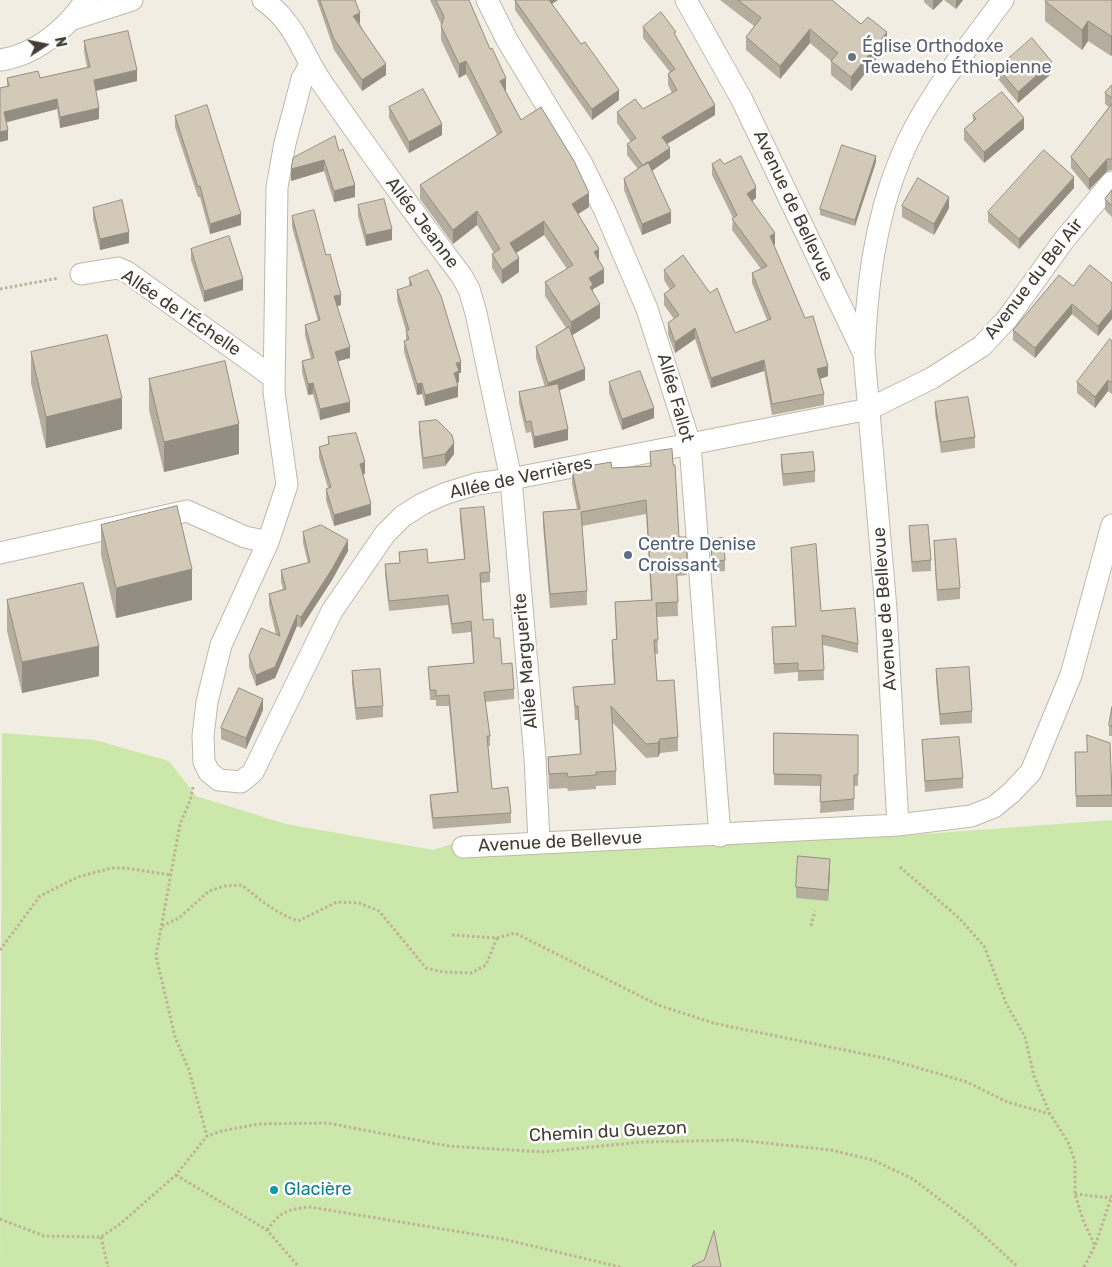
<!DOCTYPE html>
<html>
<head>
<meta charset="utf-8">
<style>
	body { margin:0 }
	#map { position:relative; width:1112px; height:1267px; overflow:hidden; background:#f2ede3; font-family:Rubik,sans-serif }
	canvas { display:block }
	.north { position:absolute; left:20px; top:20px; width:50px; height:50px; -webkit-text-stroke:4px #fff; paint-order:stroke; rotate:79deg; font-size:14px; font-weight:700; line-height:20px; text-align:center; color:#433d33 }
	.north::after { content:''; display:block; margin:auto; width:18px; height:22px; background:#433d33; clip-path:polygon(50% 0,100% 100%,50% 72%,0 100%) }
</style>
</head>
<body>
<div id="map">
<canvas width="1112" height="1267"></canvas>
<div class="north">N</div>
</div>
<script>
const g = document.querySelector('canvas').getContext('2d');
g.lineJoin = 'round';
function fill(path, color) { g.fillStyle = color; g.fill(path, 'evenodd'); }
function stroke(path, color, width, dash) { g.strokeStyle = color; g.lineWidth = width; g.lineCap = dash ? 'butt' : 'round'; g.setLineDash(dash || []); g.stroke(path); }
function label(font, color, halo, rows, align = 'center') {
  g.font = font + ' Rubik,sans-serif'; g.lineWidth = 5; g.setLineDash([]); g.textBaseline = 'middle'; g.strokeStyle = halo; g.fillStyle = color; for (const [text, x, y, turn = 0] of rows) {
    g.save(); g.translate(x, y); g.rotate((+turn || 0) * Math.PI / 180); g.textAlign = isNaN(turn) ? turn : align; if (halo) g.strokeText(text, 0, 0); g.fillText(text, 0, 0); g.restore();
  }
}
const green = new Path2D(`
	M 2,733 L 95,740 L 169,761 L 196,796 L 286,824 L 433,850 L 458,842 L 459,857 L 897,836 L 1112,820 L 1112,1267 L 0,1267 Z`);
const path = new Path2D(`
	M 0,289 L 59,278
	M 193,787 L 190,801 L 180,824 L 156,956 L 175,1037 L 189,1070 L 207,1136
	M 900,867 L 959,918 L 984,946 L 1006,1003 L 1025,1037 L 1034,1076 L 1050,1114 L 1068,1142 L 1075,1161 L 1075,1194 L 1083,1220 L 1095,1246
	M 162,926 L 179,918 L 209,891 L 225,886 L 242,885 C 260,900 276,913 298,921 L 337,902 L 359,903 L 379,911 L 426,968 L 443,972 L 471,973 L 486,965 L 497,938
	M 811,926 L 815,911
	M 452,935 L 497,938 L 515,933 L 658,1005 L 713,1023 L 884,1058 L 967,1082 L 1007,1102 L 1050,1114
	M 0,950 L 40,896 L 78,877 L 111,868 L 125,868 L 171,875
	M 176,1175 L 267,1230 L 299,1267
	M 1075,1194 L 1111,1198
	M 0,1219 L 44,1236 L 101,1237 L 120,1224 L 176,1175 L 207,1136 L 222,1131 L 258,1124 L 327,1123 L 448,1146 L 543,1152 L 642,1142 L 737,1140 L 831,1150 L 873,1160 L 913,1179 L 968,1221 L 1018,1267
	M 267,1230 C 280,1212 287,1209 310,1207 L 503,1239 L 620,1267
	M 101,1237 L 108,1267
	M 1084,1267 L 1095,1246 L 1112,1195`);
const street = new Path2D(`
	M 263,0 C 296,23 301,52 322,83 C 367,148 413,212 461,275 L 469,289 L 476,313 L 511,479 L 535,758 L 539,842
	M 487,0 L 507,40 L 582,164 L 605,211 L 647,309 L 690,444 L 720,836
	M 73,19 L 132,0
	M 0,60 C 36,55 66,29 86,0
	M 310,65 L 302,79 L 285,143 L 277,187 L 274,392 L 287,485 L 268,542 L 221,645 L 207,702 L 203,736 L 204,762 L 209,772 L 219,780 L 241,782 L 253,772 L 332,611 L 385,534 L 403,516 L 422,504 L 444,494 L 476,484 L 511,479 L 869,409 L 932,378 L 982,346 L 1007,319 L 1064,240 L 1112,182
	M 81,274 L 118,268 L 127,272 L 274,378
	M 864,352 C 867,286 875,220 900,159 C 924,100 966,50 1003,0
	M 0,553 L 187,511 L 245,537 L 268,542
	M 898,825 L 971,816 L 994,807 L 1011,793 L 1031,772 L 1071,675 L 1112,525
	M 463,847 L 898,825 L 886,609 L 864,354 L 742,100 L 686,0`);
const wall = new Path2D(`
	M 317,0 L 355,0 L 360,24 L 386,75 L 362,91 L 334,50 Z
	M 430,0 L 469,0 L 506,92 L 521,120 L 589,207 L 578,214 L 599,261 L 604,283 L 593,289 L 593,293 L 600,318 L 572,335 L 585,380 L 559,390 L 568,440 L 534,448 L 531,432 L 526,433 L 519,403 L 519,392 L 545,387 L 536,358 L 536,347 L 566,328 L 545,296 L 545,282 L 567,269 L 544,235 L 516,253 L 519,272 L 502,284 L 492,268 L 492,254 L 494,253 L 477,225 L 453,244 L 420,199 L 420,185 L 497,135 L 466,74 L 459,78 L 441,40 L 441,24 Z
	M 515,0 L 558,0 L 552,4 L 619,100 L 592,120 L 515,10 Z
	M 720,0 L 832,0 L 887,46 L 851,91 L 831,75 L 831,61 L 810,43 L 780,79 L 746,50 L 746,37 L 754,26 Z
	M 924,0 L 943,0 L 933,10 L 924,2 Z
	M 944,0 L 963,0 L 956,9 Z
	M 1112,0 L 1111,56 L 1088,41 L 1082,50 L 1045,21 L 1045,1 Z
	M 643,27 L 676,37 L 715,115 L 667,144 L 670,158 L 652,171 L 671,223 L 642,235 L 624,190 L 624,179 L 638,169 L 627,155 L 627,144 L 631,142 L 617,123 L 617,112 L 643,109 L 672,93 L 668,85 L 668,74 L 670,72 L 643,38 Z
	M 84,41 L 137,81 L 96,91 L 99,119 L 60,128 L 57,109 L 6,122 L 8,140 L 0,142 L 0,88 L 7,86 L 7,78 L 40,78 L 87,67 L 84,52 Z
	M 998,68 L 1052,73 L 1018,103 L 998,79 Z
	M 1112,85 L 1112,170 L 1107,171 L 1089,190 L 1071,168 L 1071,157 L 1109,107 L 1105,104 L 1105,93 Z
	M 389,107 L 442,135 L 409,153 L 389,118 Z
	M 973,115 L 1024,129 L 984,163 L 964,140 L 964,129 L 973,121 Z
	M 175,116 L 241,225 L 210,234 L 200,197 L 198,197 L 175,127 Z
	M 339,151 L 355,197 L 334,202 L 324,171 L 291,181 Z
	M 876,162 L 855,226 L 820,215 L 820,209 Z
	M 712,164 L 724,164 L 756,198 L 752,201 L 775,244 L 774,245 L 828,376 L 820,379 L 824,394 L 824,405 L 772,415 L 764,371 L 711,388 L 695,339 L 675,353 L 668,334 L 668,323 L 674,319 L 664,305 L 664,294 L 670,290 L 664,280 L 664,270 L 735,333 L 767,320 L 752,283 L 752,273 L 761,269 L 732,230 L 733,218 L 712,175 Z
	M 1074,188 L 1019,249 L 988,222 L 988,212 Z
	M 1112,190 L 1112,217 L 1105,210 L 1105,199 Z
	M 358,205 L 392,240 L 366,246 L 358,216 Z
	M 902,206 L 949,208 L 934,235 L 902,217 Z
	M 93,208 L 129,243 L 100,250 L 93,219 Z
	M 292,216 L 326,255 L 341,305 L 337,306 L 350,358 L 338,361 L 350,412 L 320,420 L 313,394 L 308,395 L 302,372 L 302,361 L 311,359 L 305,335 L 305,325 L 318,321 L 292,227 Z
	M 191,249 L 243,290 L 204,302 L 191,260 Z
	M 409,278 L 461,373 L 459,373 L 459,382 L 457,383 L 458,397 L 425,406 L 422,394 L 417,395 L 404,352 L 404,341 L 406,340 L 406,331 L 397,300 L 397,290 L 409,286 Z
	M 1112,283 L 1112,319 L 1098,336 L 1072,314 L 1035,358 L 1013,340 L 1013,330 L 1073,286 Z
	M 1112,341 L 1112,394 L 1108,391 L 1095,408 L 1077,393 L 1077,382 Z
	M 31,352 L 122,429 L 46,448 L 31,383 Z
	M 149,379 L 239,454 L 164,472 L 149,410 Z
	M 609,382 L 654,418 L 622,430 L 609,393 Z
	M 935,402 L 975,437 L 975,448 L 941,453 L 935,413 Z
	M 419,422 L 454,454 L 445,466 L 423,469 L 419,433 Z
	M 328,437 L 365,474 L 363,474 L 371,515 L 334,526 L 326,500 L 326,489 L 328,488 L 319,458 L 319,447 L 328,444 Z
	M 650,452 L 687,560 L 687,575 L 677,576 L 678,616 L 657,617 L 658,654 L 655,654 L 657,681 L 678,737 L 678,751 L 660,753 L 658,757 L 646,758 L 612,722 L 616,771 L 616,785 L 596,786 L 596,789 L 568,791 L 567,788 L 549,789 L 548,757 L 580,755 L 578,720 L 575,720 L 573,687 L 614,684 L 612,654 L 612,640 L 616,639 L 615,602 L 651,600 L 646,514 L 582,526 L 587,591 L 587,605 L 550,608 L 543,526 L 543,512 L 577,509 L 572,484 L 572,469 L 612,468 L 650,466 Z
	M 781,455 L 815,471 L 815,482 L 783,486 L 781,466 Z
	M 460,509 L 490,572 L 490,582 L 481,583 L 483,620 L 494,638 L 502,664 L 514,689 L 514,699 L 485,702 L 490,736 L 490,746 L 488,746 L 492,789 L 511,813 L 511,823 L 433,829 L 430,805 L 430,795 L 457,792 L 449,706 L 436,706 L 436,700 L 430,700 L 428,667 L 473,663 L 471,632 L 452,634 L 448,605 L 389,611 L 385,574 L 385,564 L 400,563 L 399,552 L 428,563 L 464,559 L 460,519 Z
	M 101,525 L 192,600 L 116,618 L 101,555 Z
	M 909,526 L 931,560 L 931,571 L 912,572 L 909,536 Z
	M 303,532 L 348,551 L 332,580 L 301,628 L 297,626 L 275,678 L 256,686 L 249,667 L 249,656 L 276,635 L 269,605 L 269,594 L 283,589 L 281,582 L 281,570 L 308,563 L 303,543 Z
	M 711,539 L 725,560 L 725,571 L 712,572 Z
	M 934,541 L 960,588 L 960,599 L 937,601 L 934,552 Z
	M 791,548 L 821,611 L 858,644 L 858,653 L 823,645 L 824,680 L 798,681 L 798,672 L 774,674 L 772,627 L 795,626 Z
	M 7,600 L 99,676 L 22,693 L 7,631 Z
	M 936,669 L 972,711 L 972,723 L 940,725 L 936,680 Z
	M 352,671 L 383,706 L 383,717 L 356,720 L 352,683 Z
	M 1112,707 L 1112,736 L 1109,736 L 1109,725 Z
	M 263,710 L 246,749 L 221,739 L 221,728 Z
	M 774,733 L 858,735 L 858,786 L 854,786 L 854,810 L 820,813 L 821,786 L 774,785 Z
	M 1087,735 L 1112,795 L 1112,807 L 1076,807 L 1075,752 L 1087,752 Z
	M 922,740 L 963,778 L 963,788 L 925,792 Z
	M 830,871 L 828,901 L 796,898 L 796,887 Z`);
const shadedWall = new Path2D(`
	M 548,0 L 558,0 L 551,4 Z
	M 933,0 L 943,0 L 933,10 Z
	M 956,0 L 963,0 L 956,9 Z
	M 360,13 L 360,24 L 353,16 Z
	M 1088,21 L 1088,41 L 1082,50 L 1082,30 Z
	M 810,29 L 810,43 L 780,79 L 780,66 Z
	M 887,32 L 887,46 L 851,91 L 851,77 Z
	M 1112,35 L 1112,55 L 1111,56 L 1111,36 Z
	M 466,61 L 466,74 L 459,78 L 459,64 Z
	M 1052,62 L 1052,73 L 1018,103 L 1018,92 Z
	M 386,64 L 386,75 L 362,91 L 362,80 Z
	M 137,70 L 137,81 L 94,91 L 94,80 Z
	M 506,78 L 506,91 L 500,94 L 500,81 Z
	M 619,90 L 619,100 L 592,120 L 592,109 Z
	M 57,99 L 57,109 L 4,123 L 4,112 Z
	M 715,105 L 715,115 L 662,147 L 662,137 Z
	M 99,108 L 99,119 L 60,128 L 60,117 Z
	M 1024,118 L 1024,129 L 984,163 L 984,152 Z
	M 442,124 L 442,135 L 409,153 L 409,142 Z
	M 8,130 L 8,140 L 0,142 L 0,132 Z
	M 670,148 L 670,158 L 643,177 L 643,166 Z
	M 876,156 L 876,162 L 855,226 L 855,220 Z
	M 1107,159 L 1107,171 L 1089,190 L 1089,179 Z
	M 324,160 L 324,171 L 291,181 L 291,169 Z
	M 1074,177 L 1074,188 L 1019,249 L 1019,239 Z
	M 355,185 L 355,197 L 334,202 L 334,191 Z
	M 756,187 L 756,198 L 747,205 L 747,194 Z
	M 589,193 L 589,207 L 572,218 L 572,204 Z
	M 949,197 L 949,208 L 934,235 L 934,224 Z
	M 477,211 L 477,225 L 453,244 L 453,230 Z
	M 671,212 L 671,223 L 642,235 L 642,224 Z
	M 241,214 L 241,225 L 210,234 L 210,224 Z
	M 544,221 L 544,235 L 510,257 L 510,243 Z
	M 392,229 L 392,240 L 366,246 L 366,235 Z
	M 129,232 L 129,243 L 100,250 L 100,239 Z
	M 775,233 L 775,244 L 770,247 L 770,236 Z
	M 599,249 L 599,263 L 594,252 Z
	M 519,258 L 519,272 L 502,284 L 502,270 Z
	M 604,269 L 604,283 L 593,289 L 593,299 L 590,301 L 589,278 Z
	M 243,279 L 243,290 L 204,302 L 204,291 Z
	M 341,295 L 341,305 L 334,307 L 334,296 Z
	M 600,304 L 600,318 L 571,336 L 571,322 Z
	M 1072,304 L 1072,314 L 1035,358 L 1035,348 Z
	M 1112,309 L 1112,319 L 1098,336 L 1098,326 Z
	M 695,328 L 695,339 L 675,353 L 675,342 Z
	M 350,347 L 350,358 L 335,362 L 335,352 Z
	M 764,360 L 764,371 L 711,388 L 711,378 Z
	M 461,362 L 461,373 L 459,373 L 459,382 L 454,384 L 454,373 L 456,363 Z
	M 828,366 L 828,376 L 817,380 L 817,369 Z
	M 585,369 L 585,380 L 548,395 L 548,383 Z
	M 1108,380 L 1108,391 L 1095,408 L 1095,397 Z
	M 313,383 L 313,394 L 308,395 L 308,384 Z
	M 422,383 L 422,394 L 417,395 L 417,384 Z
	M 458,386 L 458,397 L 425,406 L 425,395 Z
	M 122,398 L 122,429 L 46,448 L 46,417 Z
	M 350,402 L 350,412 L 320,420 L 320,409 Z
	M 654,408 L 654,418 L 622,430 L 622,419 Z
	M 239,424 L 239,454 L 164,472 L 164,442 Z
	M 568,429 L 568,440 L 534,448 L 534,437 Z
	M 454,443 L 454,454 L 445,466 L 445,454 Z
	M 365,462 L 365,474 L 360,475 L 360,464 Z
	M 371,504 L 371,515 L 334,526 L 334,515 Z
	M 348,540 L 348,551 L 332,580 L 301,628 L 301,617 Z
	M 192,569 L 192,600 L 116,618 L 116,588 Z
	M 297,615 L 297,626 L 275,678 L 256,686 L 256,675 Z
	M 99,646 L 99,676 L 22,693 L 22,662 Z
	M 263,699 L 263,710 L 246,749 L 246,738 Z
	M 660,739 L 660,753 L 658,757 L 658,743 Z
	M 830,859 L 830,871 L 828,901 L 828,890 Z`);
const building = new Path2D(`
	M 320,0 L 355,0 L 360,13 L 353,16 L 386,64 L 362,80 L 334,39 Z
	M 436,0 L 469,0 L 490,49 L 492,48 L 506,78 L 500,81 L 521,120 L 541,107 L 574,161 L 589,193 L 572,204 L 599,249 L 594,252 L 604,269 L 589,278 L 593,285 L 590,287 L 600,304 L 571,322 L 545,282 L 573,265 L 544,221 L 510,243 L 519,258 L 502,270 L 492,254 L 500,249 L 477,211 L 453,230 L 420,185 L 502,132 L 466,61 L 459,64 L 441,26 L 444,17 Z
	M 515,0 L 549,0 L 581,44 L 585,42 L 619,90 L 592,109 Z
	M 738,0 L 832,0 L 861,24 L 868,17 L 887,32 L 851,77 L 831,61 L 838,53 L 810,29 L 780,66 L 746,37 L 761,18 Z
	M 1046,0 L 1112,0 L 1112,35 L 1111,36 L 1088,21 L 1082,30 L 1045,1 Z
	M 661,12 L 676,32 L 674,33 L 715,105 L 662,137 L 670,148 L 643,166 L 627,144 L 636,138 L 617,112 L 635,99 L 643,109 L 677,90 L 668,74 L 675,69 L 643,27 Z
	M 128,31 L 137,70 L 94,80 L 99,108 L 60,117 L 57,99 L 4,112 L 8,130 L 0,132 L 0,88 L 9,86 L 7,78 L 38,71 L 40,78 L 90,67 L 84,41 Z
	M 1032,38 L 1052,62 L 1018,92 L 998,68 Z
	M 1112,85 L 1112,98 L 1105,93 Z
	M 423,89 L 442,124 L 409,142 L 389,107 Z
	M 1002,92 L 1024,118 L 984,152 L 964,129 L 976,119 L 973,115 Z
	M 1112,104 L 1112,159 L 1107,159 L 1089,179 L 1071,157 Z
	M 207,105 L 241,214 L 210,224 L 200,186 L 198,187 L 175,116 Z
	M 335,136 L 339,151 L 343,149 L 355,185 L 334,191 L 324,160 L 291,169 L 293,158 Z
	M 842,145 L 876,156 L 855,220 L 820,209 Z
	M 1044,150 L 1074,177 L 1019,239 L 988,212 Z
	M 741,156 L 756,187 L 747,194 L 775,233 L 770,236 L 805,318 L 813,316 L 828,366 L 817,369 L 824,394 L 772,404 L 764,360 L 711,378 L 695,328 L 675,342 L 668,323 L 679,315 L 664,294 L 675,286 L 664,270 L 683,255 L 710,293 L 717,288 L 735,333 L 771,319 L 752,273 L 767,266 L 732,219 L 737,215 L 712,164 L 720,159 L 724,164 Z
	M 648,162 L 671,212 L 642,224 L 624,179 Z
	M 918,178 L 949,197 L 934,224 L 902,206 Z
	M 1112,190 L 1112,206 L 1105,199 Z
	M 384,199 L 392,229 L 366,235 L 358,205 Z
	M 122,200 L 129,232 L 100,239 L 93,208 Z
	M 314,210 L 326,255 L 330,254 L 341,295 L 334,296 L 350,347 L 335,352 L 350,402 L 320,409 L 313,383 L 308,384 L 302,361 L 314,358 L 305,325 L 320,320 L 292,216 Z
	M 229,236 L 243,279 L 204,291 L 191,249 Z
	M 1090,265 L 1112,283 L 1112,309 L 1098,326 L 1072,304 L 1035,348 L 1013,330 L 1059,275 L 1073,286 Z
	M 428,270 L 441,296 L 461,362 L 456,363 L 459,371 L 454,373 L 458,386 L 425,395 L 422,383 L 417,384 L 404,341 L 409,339 L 406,331 L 409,330 L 397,290 L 412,285 L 409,278 Z
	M 569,327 L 585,369 L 548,383 L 536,347 Z
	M 107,335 L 122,398 L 46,417 L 31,352 Z
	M 1110,339 L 1112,341 L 1112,383 L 1108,380 L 1095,397 L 1077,382 Z
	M 225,361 L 239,424 L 164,442 L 149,379 Z
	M 640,371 L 654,408 L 622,419 L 609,382 Z
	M 558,384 L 568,429 L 534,437 L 531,421 L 526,422 L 519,392 Z
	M 968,397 L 975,437 L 941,442 L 935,402 Z
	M 437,420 L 452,435 L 454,443 L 445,454 L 423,458 L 419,422 Z
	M 356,433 L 365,462 L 360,464 L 371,504 L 334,515 L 326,489 L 331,487 L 319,447 L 329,444 L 328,437 Z
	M 672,449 L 673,465 L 675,465 L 679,537 L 686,537 L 687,560 L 676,561 L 678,602 L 656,603 L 658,640 L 654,640 L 657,681 L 674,680 L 678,737 L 660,739 L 658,743 L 646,744 L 611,706 L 616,771 L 596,772 L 596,775 L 568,777 L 567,773 L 549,774 L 548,757 L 581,754 L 578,706 L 575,706 L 573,687 L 615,684 L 612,640 L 617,639 L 615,602 L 652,600 L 646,500 L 581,512 L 587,591 L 550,594 L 543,512 L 580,509 L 572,469 L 611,462 L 612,468 L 651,466 L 650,452 Z
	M 813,452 L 815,471 L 783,474 L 781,455 Z
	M 177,506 L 192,569 L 116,588 L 101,525 Z
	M 484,507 L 490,572 L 480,573 L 483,620 L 493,619 L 494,638 L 500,638 L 502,664 L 512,663 L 514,689 L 484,692 L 490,736 L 487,736 L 492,789 L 508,787 L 511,813 L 433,818 L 430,795 L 458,792 L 449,695 L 436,696 L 436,690 L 430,690 L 428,667 L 474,663 L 471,621 L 452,624 L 448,595 L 389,601 L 385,564 L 400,563 L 399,552 L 427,549 L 428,563 L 465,559 L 460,509 Z
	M 321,525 L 348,540 L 332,569 L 301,617 L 297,615 L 275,667 L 256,675 L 249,656 L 261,628 L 280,636 L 269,594 L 286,589 L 281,570 L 310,562 L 303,532 Z
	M 928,525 L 931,560 L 912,562 L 909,526 Z
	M 723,538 L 725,560 L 712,562 L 711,539 Z
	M 956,539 L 960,588 L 937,590 L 934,541 Z
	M 816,544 L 821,611 L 855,608 L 858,644 L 822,635 L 824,670 L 798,671 L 798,663 L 774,664 L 772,627 L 796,626 L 791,548 Z
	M 83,583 L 99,646 L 22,662 L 7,600 Z
	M 969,667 L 972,711 L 940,714 L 936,669 Z
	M 380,669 L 383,706 L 356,708 L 352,671 Z
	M 239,688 L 263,699 L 246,738 L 221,728 Z
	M 1112,707 L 1112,726 L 1109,725 Z
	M 774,733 L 858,735 L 858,775 L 854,775 L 854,799 L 820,802 L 821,775 L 774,774 Z
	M 1087,735 L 1110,743 L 1112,795 L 1076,796 L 1075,752 L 1087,752 Z
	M 959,737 L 963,778 L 925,781 L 922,740 Z
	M 798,856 L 830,859 L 828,890 L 796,887 Z
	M 714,1231 L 721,1267 L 694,1267 L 692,1266 L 704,1260 Z`);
const markers = [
	[852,57,5,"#6b7280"],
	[628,555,5,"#5c6f8a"],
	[274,1190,5,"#0f9aa8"]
];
const worshipNames = [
	["Église Orthodoxe",862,47],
	["Tewadeho Éthiopienne",862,68]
];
const streetNames = [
	["Avenue de Bellevue",793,206,65],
	["Allée Jeanne",422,223,53],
	["Avenue du Bel Air",1034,279,-52],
	["Allée de l'Échelle",181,313,34],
	["Allée Fallot",675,398,74],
	["Allée de Verrières",521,478,-12],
	["Avenue de Bellevue",885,609,-94],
	["Allée Marguerite",526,661,-95],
	["Avenue de Bellevue",560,842,-3],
	["Chemin du Guezon",608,1132,-3]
];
const serviceNames = [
	["Centre Denise",638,545],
	["Croissant",638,566]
];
const cultureNames = [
	["Glacière",284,1190]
];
fill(green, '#cbe8aa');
stroke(street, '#c0b8a8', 23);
stroke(path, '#bfb196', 3, [2.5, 2.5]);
stroke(street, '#fff', 21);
fill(wall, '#b5ad9e');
fill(shadedWall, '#948d81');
fill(building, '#d3c9b8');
stroke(building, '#948d81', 1);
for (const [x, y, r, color] of markers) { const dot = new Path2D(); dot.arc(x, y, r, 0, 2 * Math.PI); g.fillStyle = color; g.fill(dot); stroke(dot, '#fff', 2); }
label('18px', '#5b616d', '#fff', worshipNames, 'left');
label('18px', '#433d33', '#fff', streetNames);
label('18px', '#4e5e75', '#fff', serviceNames, 'left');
label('18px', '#0d838f', '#fff', cultureNames, 'left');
</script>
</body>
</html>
